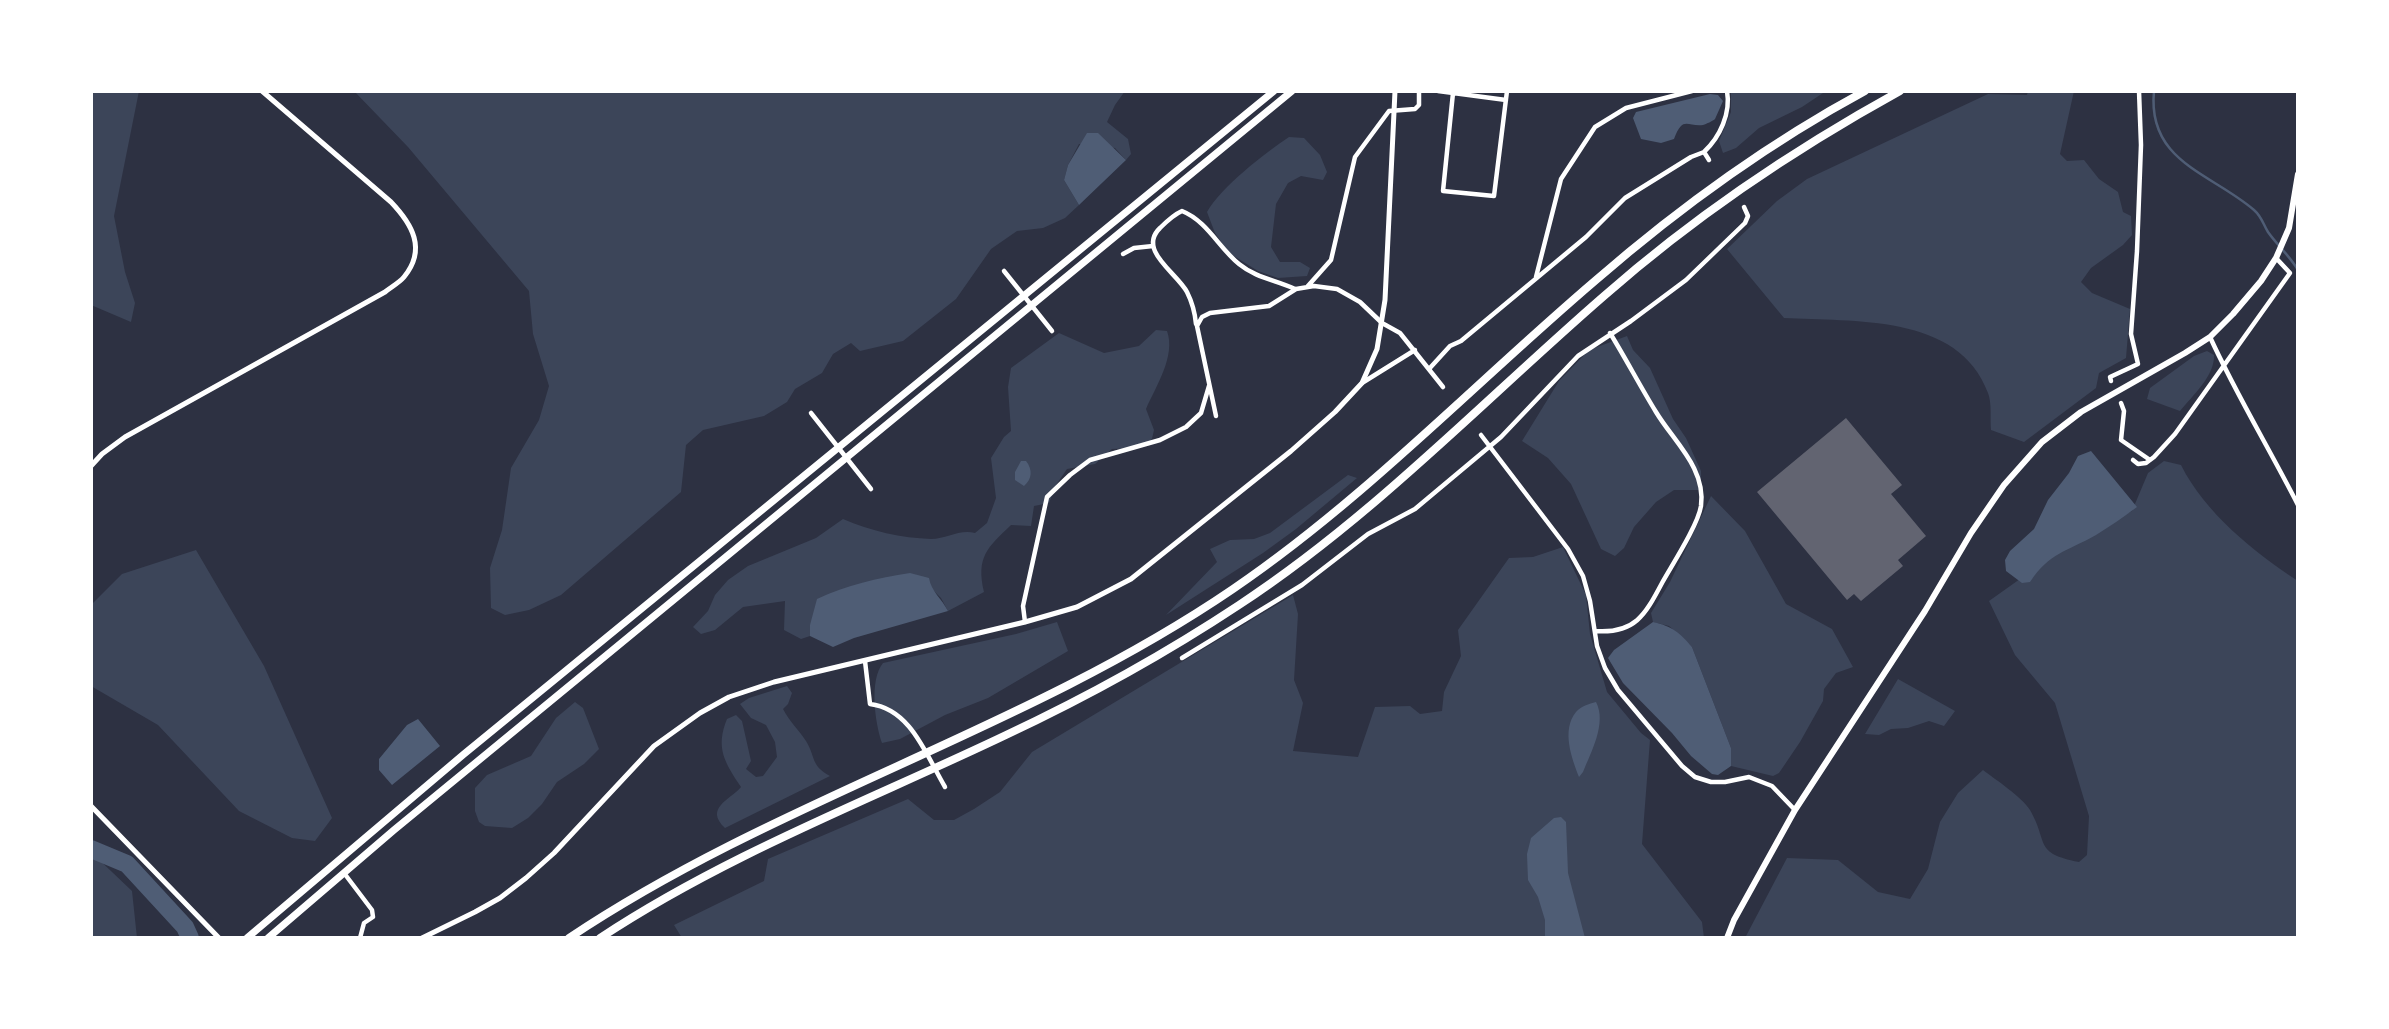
<!DOCTYPE html>
<html>
<head>
<meta charset="utf-8">
<style>
	body { margin:0 }
	#map { position:relative; width:2389px; height:1029px; overflow:hidden; background:#2d3142; font-family:"Asap Condensed",sans-serif }
	canvas { display:block }
	.frame { position:absolute; inset:0; border:93px solid #fff; pointer-events:none }
</style>
</head>
<body>
<div id="map">
<canvas width="2389" height="1029"></canvas>
<div class="frame"></div>
</div>
<script>
const g = document.querySelector('canvas').getContext('2d');
g.lineJoin = 'round';
function fill(path, color) { g.fillStyle = color; g.fill(path, 'evenodd'); }
function stroke(path, color, width, dash) { g.strokeStyle = color; g.lineWidth = width; g.lineCap = dash ? 'butt' : 'round'; g.setLineDash(dash || []); g.stroke(path); }
const green = new Path2D(`
	M 91,91 L 139,91 L 114,216 L 125,272 L 135,303 L 131,322 L 91,305 Z
	M 354,91 L 1125,91 L 1115,105 L 1107,122 L 1128,139 L 1131,154 L 1126,160 L 1115,148 L 1079,144 L 1068,165 L 1064,180 L 1079,205 L 1065,218 L 1043,228 L 1017,231 L 991,249 L 956,299 L 903,341 L 860,351 L 851,343 L 833,354 L 822,373 L 795,389 L 787,402 L 764,416 L 703,430 L 686,445 L 681,492 L 561,595 L 529,610 L 505,615 L 491,608 L 490,568 L 502,530 L 511,468 L 539,420 L 549,386 L 533,334 L 529,291 L 408,147 Z
	M 1731,91 L 1826,91 L 1802,107 L 1759,128 L 1736,148 L 1723,153 L 1719,141 L 1731,112 Z
	M 2028,91 L 2074,91 L 2060,154 L 2067,161 L 2084,160 L 2099,179 L 2118,192 L 2123,212 L 2131,216 L 2132,235 L 2123,245 L 2091,268 L 2081,282 L 2092,293 L 2130,309 L 2126,358 L 2099,373 L 2096,388 L 2024,442 L 1991,430 C 1990,419 1992,403 1988,393 C 1959,313 1852,322 1784,318 L 1727,249 L 1777,201 L 1807,179 L 1988,94 L 2027,95 Z
	M 1289,137 L 1304,138 L 1320,155 L 1327,172 L 1323,180 L 1301,176 L 1288,183 L 1276,204 L 1271,247 L 1280,262 L 1300,262 L 1310,268 L 1307,276 L 1278,278 L 1258,271 L 1229,253 L 1215,233 L 1207,212 C 1221,187 1265,153 1289,137 Z
	M 1156,330 L 1167,331 C 1176,356 1156,386 1146,409 L 1154,430 L 1151,443 L 1139,448 L 1112,449 L 1095,464 L 1067,469 L 1056,485 L 1049,503 L 1034,506 L 1031,526 L 1011,525 C 987,548 976,557 984,592 L 948,611 L 941,598 L 931,588 L 810,625 L 810,636 L 801,639 L 784,630 L 785,601 L 743,607 L 715,630 L 701,634 L 693,627 L 708,611 L 715,595 L 728,580 L 748,566 L 816,538 L 843,519 C 870,531 902,538 931,539 C 947,539 959,529 975,533 L 987,523 L 996,498 L 991,458 L 1004,437 L 1011,431 L 1008,387 L 1011,368 L 1059,333 L 1104,353 L 1139,346 Z
	M 1627,336 L 1633,350 L 1650,368 L 1673,419 L 1686,438 L 1701,471 L 1701,490 L 1674,490 L 1656,502 L 1634,527 L 1624,548 L 1615,556 L 1601,549 L 1571,484 L 1548,458 L 1522,441 L 1559,381 L 1589,350 Z
	M 2207,351 L 2214,355 C 2215,376 2192,396 2180,411 L 2147,399 L 2150,388 L 2194,356 Z
	M 2164,461 L 2181,465 C 2205,513 2254,552 2298,581 L 2298,938 L 1745,938 L 1787,858 L 1838,860 L 1878,892 L 1910,899 L 1928,869 L 1940,822 L 1958,793 L 1983,770 C 1996,780 2022,797 2030,810 C 2049,843 2033,853 2079,862 L 2087,855 L 2089,816 L 2055,703 L 2015,655 L 1989,601 L 2027,574 L 2064,536 L 2095,530 L 2132,511 L 2148,473 Z
	M 1348,475 L 1357,478 L 1296,529 L 1263,553 L 1166,615 L 1217,562 L 1210,549 L 1230,540 L 1254,539 L 1270,533 Z
	M 1711,496 L 1745,531 L 1786,604 L 1832,629 L 1853,667 L 1836,673 L 1824,689 L 1823,701 L 1800,742 L 1779,773 L 1773,776 L 1731,766 L 1731,748 L 1692,647 L 1669,626 L 1653,622 L 1651,613 L 1670,582 Z
	M 1563,547 L 1586,595 L 1590,634 L 1607,692 L 1641,733 L 1650,740 L 1642,844 L 1702,922 L 1704,938 L 682,938 L 674,925 L 764,881 L 768,859 L 908,799 L 934,820 L 954,820 L 974,809 L 1000,792 L 1032,752 L 1293,595 L 1298,614 L 1294,680 L 1303,703 L 1293,751 L 1358,757 L 1375,707 L 1410,706 L 1420,714 L 1442,711 L 1444,692 L 1461,656 L 1458,630 L 1509,558 L 1533,557 Z
	M 196,550 L 264,666 L 332,818 L 315,841 L 292,838 L 239,811 L 158,725 L 91,686 L 91,605 L 122,574 Z
	M 1057,622 L 1068,651 L 988,698 L 945,715 L 900,739 L 882,743 C 875,723 869,680 883,663 L 1016,634 Z
	M 1898,679 L 1955,711 L 1944,726 L 1929,721 L 1908,728 L 1891,729 L 1879,735 L 1865,734 Z
	M 787,686 L 792,693 L 788,704 L 783,709 C 789,721 799,730 806,741 C 816,757 810,765 830,776 L 725,828 C 704,808 730,800 741,787 C 725,763 715,748 727,719 L 736,715 L 742,721 L 751,761 L 746,769 L 756,777 L 763,776 L 777,757 L 775,742 L 766,725 L 751,718 L 740,704 L 749,698 Z
	M 575,702 L 583,708 L 599,749 L 584,764 L 557,782 L 542,804 L 528,818 L 512,828 L 485,826 L 479,822 L 475,811 L 475,788 L 487,775 L 531,756 L 556,718 Z
	M 91,852 L 132,891 L 137,938 L 91,938 Z`);
const water = new Path2D(`
	M 1710,94 L 1718,95 L 1723,101 L 1715,119 C 1715,120 1704,125 1703,125 C 1687,127 1683,115 1674,139 L 1661,143 L 1641,139 L 1633,118 L 1636,112 Z
	M 1087,133 L 1098,133 L 1126,160 L 1079,205 L 1064,180 L 1068,165 Z
	M 2091,451 L 2137,507 C 2124,517 2110,526 2096,535 C 2066,552 2050,552 2030,582 L 2022,583 L 2006,571 L 2005,560 L 2010,551 L 2034,529 L 2048,500 L 2069,473 L 2078,456 Z
	M 1021,461 L 1026,461 C 1033,470 1032,479 1024,486 L 1015,480 L 1015,472 Z
	M 910,573 L 929,578 C 931,591 942,599 948,611 L 854,638 L 833,647 L 810,636 L 810,625 L 817,599 C 847,585 877,578 910,573 Z
	M 1653,622 C 1672,626 1680,633 1692,647 L 1731,748 L 1731,766 L 1718,775 L 1712,774 L 1691,756 L 1672,733 L 1623,683 L 1608,658 L 1614,650 Z
	M 1596,702 C 1607,723 1591,752 1583,772 L 1579,777 C 1572,759 1561,730 1576,712 C 1581,706 1589,704 1596,702 Z
	M 418,719 L 440,746 L 392,785 L 379,770 L 379,759 L 407,725 Z
	M 1561,817 L 1566,822 L 1568,873 L 1585,938 L 1545,938 L 1545,920 L 1538,897 L 1528,880 L 1527,854 L 1531,838 L 1554,818 Z`);
const stream = new Path2D(`
	M 2154,91 C 2147,162 2211,173 2254,210 C 2262,217 2263,224 2268,232 C 2277,245 2290,256 2298,270`);
const river = new Path2D(`
	M 91,849 L 127,864 L 185,927 L 190,938`);
const building = new Path2D(`
	M 1846,418 L 1902,485 L 1891,494 L 1926,536 L 1898,560 L 1903,566 L 1861,601 L 1854,594 L 1847,600 L 1757,492 Z`);
const minor = new Path2D(`
	M 1438,91 L 1506,100
	M 1453,93 L 1443,191 L 1494,196 L 1507,91
	M 1704,152 C 1720,137 1731,113 1727,91
	M 1123,254 L 1134,248 L 1153,246
	M 1004,271 L 1052,331
	M 1536,277 L 1561,179 L 1595,127 L 1626,108 L 1692,91
	M 1307,287 L 1331,260 L 1355,157 L 1389,111 L 1415,109 L 1419,105 L 1419,91
	M 1196,324 C 1195,313 1192,302 1187,292 C 1177,273 1137,250 1160,228 C 1167,221 1173,215 1182,211 C 1207,221 1219,248 1239,264 C 1256,278 1276,280 1295,289
	M 2210,337 C 2236,394 2269,448 2298,505
	M 1429,369 L 1450,346 L 1461,341 L 1586,237 L 1625,198 L 1691,157 L 1704,152 L 1709,160
	M 2111,381 L 2110,377 L 2138,364 L 2131,334 L 2137,251 L 2141,145 L 2139,91
	M 1362,383 L 1415,350
	M 2121,403 L 2124,411 L 2121,440 L 2150,460
	M 811,413 L 871,489
	M 1216,416 L 1197,326 L 1202,317 L 1210,313 L 1269,306 L 1296,289 L 1314,286 L 1337,289 L 1360,302 L 1382,323 L 1400,333 L 1443,387
	M 1481,435 L 1568,549 L 1583,576 L 1590,601 L 1597,646 L 1605,668 L 1618,690 L 1682,766 L 1695,777 L 1711,782 L 1725,782 L 1749,777 L 1772,786 L 1795,810
	M 2133,460 L 2138,464 L 2146,463 L 2154,457 L 2175,434 L 2290,273 L 2276,258
	M 1025,622 L 1023,606 L 1047,497 L 1070,475 L 1090,460 L 1160,440 L 1186,427 L 1201,413 L 1209,386
	M 1595,631 C 1635,634 1645,615 1662,583 C 1672,565 1698,525 1701,506 C 1706,468 1674,442 1656,412 C 1640,386 1626,359 1610,333
	M 1182,658 L 1302,585 L 1368,534 L 1415,509 L 1501,437 L 1578,356 L 1631,321 L 1686,280 L 1745,223 L 1748,216 L 1744,207
	M 865,661 L 870,704 C 911,709 926,755 945,787
	M 344,873 L 372,910 L 373,917 L 364,923 L 360,938`);
const tertiary = new Path2D(`
	M 91,466 L 102,454 L 125,437 L 385,292 C 391,287 399,283 404,277 C 427,249 412,224 391,202 L 262,91
	M 91,806 L 219,938
	M 422,938 L 475,912 L 500,898 L 526,878 L 554,853 L 654,746 L 700,713 L 729,697 L 774,682 L 1025,622 L 1077,607 L 1131,579 L 1291,451 L 1335,412 L 1362,383 L 1377,349 L 1385,300 L 1395,91`);
const secondary = new Path2D(`
	M 1727,938 L 1734,920 L 1795,810 L 1925,611 L 1971,533 L 2004,485 L 2042,442 L 2081,412 L 2185,353 L 2210,337 L 2233,314 L 2261,281 L 2276,258 L 2289,228 L 2298,174`);
const primary = new Path2D(`
	M 247,938 L 464,754 L 1274,91
	M 268,938 L 394,830 L 1292,91`);
const motorway = new Path2D(`
	M 569,938 C 778,798 1025,731 1233,589 C 1365,499 1475,383 1596,280 C 1679,208 1769,143 1865,91
	M 600,938 C 727,854 870,800 1006,735 C 1087,697 1165,654 1239,605 C 1373,517 1484,400 1604,296 C 1696,215 1793,150 1900,91`);
fill(green, '#3c4559');
fill(water, '#4f5d75');
stroke(stream, '#4f5d75', 2.5);
stroke(river, '#4f5d75', 18);
fill(building, '#626471');
stroke(minor, '#fff', 4.5);
stroke(tertiary, '#fff', 5);
stroke(secondary, '#fff', 6);
stroke(primary, '#fff', 7);
stroke(motorway, '#fff', 8);
</script>
</body>
</html>
